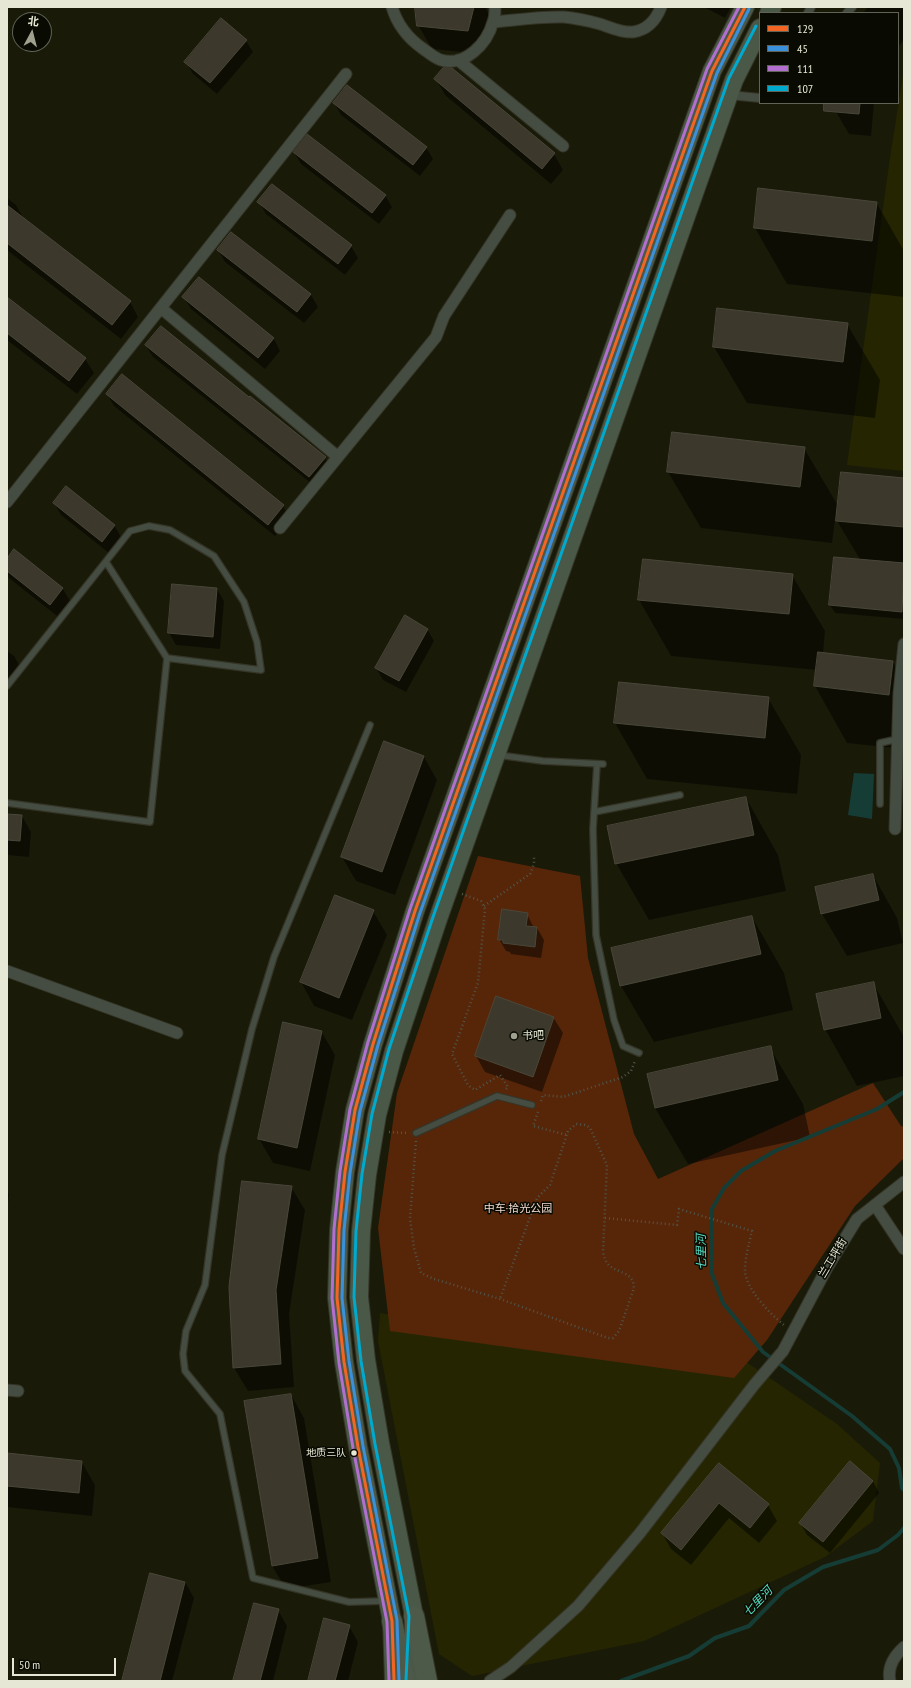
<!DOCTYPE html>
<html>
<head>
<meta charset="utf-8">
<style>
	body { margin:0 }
	#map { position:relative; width:911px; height:1688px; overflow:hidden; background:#1a1a09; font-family:"PT Sans Narrow","Noto Sans SC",sans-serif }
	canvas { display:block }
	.frame { position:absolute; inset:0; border:8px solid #e6e8d5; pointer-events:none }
	.legend { position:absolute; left:759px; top:12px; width:140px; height:92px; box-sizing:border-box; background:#090a01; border:1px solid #616356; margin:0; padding:5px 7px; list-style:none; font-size:12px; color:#e6e8d5 }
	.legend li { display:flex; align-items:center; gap:8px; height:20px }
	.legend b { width:20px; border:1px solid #616356 }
	.north { position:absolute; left:12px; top:12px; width:40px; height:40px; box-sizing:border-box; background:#090a01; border:1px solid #616356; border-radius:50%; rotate:7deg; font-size:11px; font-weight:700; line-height:16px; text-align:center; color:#e6e8d5 }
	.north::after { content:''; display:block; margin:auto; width:14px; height:18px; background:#9fa08e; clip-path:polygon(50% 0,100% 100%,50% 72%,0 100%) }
	.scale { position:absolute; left:12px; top:1658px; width:104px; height:18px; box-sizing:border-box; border:2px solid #e6e8d5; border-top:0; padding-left:5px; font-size:12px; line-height:14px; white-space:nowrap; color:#e6e8d5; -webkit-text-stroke:3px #090a01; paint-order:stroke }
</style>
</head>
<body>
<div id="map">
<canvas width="911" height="1688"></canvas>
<div class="frame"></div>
<ul class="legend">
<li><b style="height:5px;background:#f26522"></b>129</li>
<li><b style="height:5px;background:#3a90db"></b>45</li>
<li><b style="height:5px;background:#b36fd0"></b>111</li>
<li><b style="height:5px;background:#00a9ce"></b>107</li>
</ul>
<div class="north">北</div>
<div class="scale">50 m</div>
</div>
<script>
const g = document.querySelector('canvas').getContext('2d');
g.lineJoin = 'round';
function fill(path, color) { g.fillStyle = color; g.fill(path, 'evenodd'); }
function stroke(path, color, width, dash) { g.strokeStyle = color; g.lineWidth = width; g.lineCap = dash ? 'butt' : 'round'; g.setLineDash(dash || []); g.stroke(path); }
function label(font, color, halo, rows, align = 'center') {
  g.font = font + ' "PT Sans Narrow","Noto Sans SC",sans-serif'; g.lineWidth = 3; g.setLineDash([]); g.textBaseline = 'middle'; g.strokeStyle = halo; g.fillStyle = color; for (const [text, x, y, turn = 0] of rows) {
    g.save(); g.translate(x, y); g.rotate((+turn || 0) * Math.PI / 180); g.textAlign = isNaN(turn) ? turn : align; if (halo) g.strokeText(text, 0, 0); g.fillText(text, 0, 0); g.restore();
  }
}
const built = new Path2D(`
	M 904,68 L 904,471 L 847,465 L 889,165 Z
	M 380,1313 L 701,1366 L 717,1342 L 837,1424 L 880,1463 L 873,1521 L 825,1557 L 644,1641 L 472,1676 L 439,1654 L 378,1341 Z`);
const green = new Path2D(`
	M 478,856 L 580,876 L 588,958 L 634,1134 L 658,1179 L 873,1083 L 901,1126 L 904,1127 L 904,1158 L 855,1206 L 767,1340 L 734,1378 L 390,1331 L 378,1228 L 397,1093 Z`);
const water = new Path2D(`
	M 854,773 L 874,774 L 872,819 L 848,815 Z`);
const shadow = new Path2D(`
	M 416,7 L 485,7 L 491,18 L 482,54 L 432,49 L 418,25 Z
	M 704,7 L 731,7 L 725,18 Z
	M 868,7 L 904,7 L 904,40 L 898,47 L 898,13 L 863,13 Z
	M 246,41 L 253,52 L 217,94 L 193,74 L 186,62 Z
	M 436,79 L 554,154 L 563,170 L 551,184 L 445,95 Z
	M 334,103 L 426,147 L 433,159 L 420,176 L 341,115 Z
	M 837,103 L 874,103 L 871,136 L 849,134 L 836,112 Z
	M 294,152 L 385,195 L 392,207 L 379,224 L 301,164 Z
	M 7,198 L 16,205 L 24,219 L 130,302 L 138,317 L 121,339 L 7,250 Z
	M 259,202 L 351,246 L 358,258 L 345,275 L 266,214 Z
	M 876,202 L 904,251 L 904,297 L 787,284 L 755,228 Z
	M 232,234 L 311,295 L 318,307 L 304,323 L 225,262 L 218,250 Z
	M 199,278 L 274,339 L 280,351 L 265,369 L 191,309 L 184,297 Z
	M 7,298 L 85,359 L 94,373 L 77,394 L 7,340 Z
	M 847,324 L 880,380 L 875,418 L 747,403 L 714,347 Z
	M 146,346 L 325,458 L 332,470 L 317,488 L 153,357 Z
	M 122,375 L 283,506 L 290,518 L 275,536 L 114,406 L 107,394 Z
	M 804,448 L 837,504 L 832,543 L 701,528 L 668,472 Z
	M 904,479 L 904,619 L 835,613 L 830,605 L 835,558 L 861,561 L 837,521 Z
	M 54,503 L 114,525 L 121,537 L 109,553 L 61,515 Z
	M 15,551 L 63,589 L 70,601 L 57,616 L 9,578 L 7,575 L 7,560 Z
	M 792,575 L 825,631 L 823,653 L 893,662 L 904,681 L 904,749 L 847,743 L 815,686 L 817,670 L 671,656 L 639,600 Z
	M 173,586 L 217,589 L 224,601 L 220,649 L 176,645 L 169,633 Z
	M 427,629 L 434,641 L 406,692 L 383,680 L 376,668 Z
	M 7,651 L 14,656 L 21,668 L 7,683 Z
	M 768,698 L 801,755 L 797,794 L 647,779 L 615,723 Z
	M 424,757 L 437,780 L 395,895 L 356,881 L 342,857 Z
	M 746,798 L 778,855 L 786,891 L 649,920 L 616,863 Z
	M 7,815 L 22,816 L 31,832 L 29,857 L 7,855 Z
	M 873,875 L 897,918 L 903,943 L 847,956 L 822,914 Z
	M 373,911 L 387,935 L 352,1020 L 314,1006 L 301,982 Z
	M 527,914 L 534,928 L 537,928 L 544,940 L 541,958 L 511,954 L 510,952 L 506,951 L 499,939 Z
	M 752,917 L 784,973 L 793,1010 L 654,1042 L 621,986 L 613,949 Z
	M 873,983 L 904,1037 L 904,1076 L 857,1086 L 825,1029 Z
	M 553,1017 L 563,1033 L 542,1092 L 485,1072 L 476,1056 Z
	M 321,1031 L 335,1055 L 310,1171 L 273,1163 L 259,1139 Z
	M 770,1048 L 803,1104 L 810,1137 L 688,1164 L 655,1108 Z
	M 291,1187 L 305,1210 L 289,1314 L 294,1387 L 248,1391 L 234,1368 Z
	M 7,1191 L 9,1194 L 7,1211 Z
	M 291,1395 L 304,1418 L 331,1582 L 286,1589 L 272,1566 Z
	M 7,1454 L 81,1461 L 95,1485 L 92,1516 L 7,1507 Z
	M 719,1464 L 768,1505 L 777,1521 L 759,1543 L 729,1518 L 691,1565 L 671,1549 L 662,1533 Z
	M 873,1481 L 879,1493 L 830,1553 L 807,1535 L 800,1523 Z
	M 185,1582 L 194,1598 L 172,1681 L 123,1681 Z
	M 278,1610 L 287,1626 L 273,1681 L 234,1681 Z
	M 349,1626 L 358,1642 L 348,1681 L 309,1681 Z`);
const stream = new Path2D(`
	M 904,1092 L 877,1109 L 775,1151 L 741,1171 L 724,1188 L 712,1209 L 711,1247 L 712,1274 L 723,1303 L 763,1352 L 852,1416 L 890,1449 L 899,1468 L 902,1488 L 904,1490
	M 621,1681 L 689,1656 L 715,1638 L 749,1626 L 784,1590 L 823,1567 L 878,1550 L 898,1535 L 904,1528`);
const building = new Path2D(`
	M 415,7 L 474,7 L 468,31 L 417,26 Z
	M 221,18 L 247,40 L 210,83 L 184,62 Z
	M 444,67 L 452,68 L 555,153 L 542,169 L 434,79 Z
	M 347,85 L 427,147 L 413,165 L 333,103 Z
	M 824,103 L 860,103 L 859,114 L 824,111 Z
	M 307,134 L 386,195 L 372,213 L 293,152 Z
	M 272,184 L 352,245 L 338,264 L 257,202 Z
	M 758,188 L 877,202 L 872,241 L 754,228 Z
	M 7,205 L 131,301 L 112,325 L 7,243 Z
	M 231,232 L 311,294 L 297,312 L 217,250 Z
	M 199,277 L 274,338 L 258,358 L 182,297 Z
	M 7,297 L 86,358 L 69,381 L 7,333 Z
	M 717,308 L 848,323 L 843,362 L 713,347 Z
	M 161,326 L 249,397 L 250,396 L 326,457 L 309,477 L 145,345 Z
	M 122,374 L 284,505 L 268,525 L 106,394 Z
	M 672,432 L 805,447 L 800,487 L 667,472 Z
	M 841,472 L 904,478 L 904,527 L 836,521 Z
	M 66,486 L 115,525 L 102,542 L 53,503 Z
	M 14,549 L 63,588 L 50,605 L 7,571 L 7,559 Z
	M 834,557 L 904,563 L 902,612 L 829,605 Z
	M 643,559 L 793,574 L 789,614 L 638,600 Z
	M 172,584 L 217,588 L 213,637 L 168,633 Z
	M 405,615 L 428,629 L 399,681 L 375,668 Z
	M 818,652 L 893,661 L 889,695 L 814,686 Z
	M 619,682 L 769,697 L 765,738 L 614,723 Z
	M 384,741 L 424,756 L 382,872 L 341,857 Z
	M 746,797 L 754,835 L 615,864 L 607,826 Z
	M 7,814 L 22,815 L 20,841 L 7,840 Z
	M 873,874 L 879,900 L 821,914 L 815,887 Z
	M 335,895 L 374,910 L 339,998 L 300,982 Z
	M 502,909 L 528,913 L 526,926 L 537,927 L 535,947 L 503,943 L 503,940 L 498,940 Z
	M 752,916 L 761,954 L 620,986 L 611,948 Z
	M 874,982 L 881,1018 L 824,1030 L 816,994 Z
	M 496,996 L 554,1017 L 533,1077 L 475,1056 Z
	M 283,1022 L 322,1031 L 297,1148 L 258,1139 Z
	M 771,1046 L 778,1080 L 655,1108 L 647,1074 Z
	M 242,1181 L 292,1186 L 276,1290 L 281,1364 L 233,1368 L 229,1287 Z
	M 291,1394 L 318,1558 L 272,1566 L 244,1401 Z
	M 7,1453 L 82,1461 L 79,1493 L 7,1486 Z
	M 850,1461 L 873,1481 L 823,1542 L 799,1523 Z
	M 719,1463 L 769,1504 L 750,1528 L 719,1503 L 681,1550 L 661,1533 Z
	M 150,1573 L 185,1582 L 160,1681 L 122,1681 Z
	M 254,1603 L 279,1609 L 260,1681 L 233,1681 Z
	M 324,1618 L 350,1625 L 335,1681 L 308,1681 Z`);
const path = new Path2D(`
	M 462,894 L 481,901 L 485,909 L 478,983 L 452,1054 L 468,1085 L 475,1090 L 500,1075 L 508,1087 L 506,1089
	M 484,906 L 530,874 L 534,864 L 534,857
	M 541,1101 L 543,1095 L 563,1097 L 623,1077 L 631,1071 L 635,1061
	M 538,1112 L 533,1126 L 567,1135
	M 389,1132 L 408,1133
	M 416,1141 L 410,1218 L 414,1248 L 421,1273 L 434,1279 L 500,1299 L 608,1338 L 613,1338 L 619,1331 L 634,1288 L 633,1281 L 630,1277 C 617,1267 607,1272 603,1252 L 607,1165 L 590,1128 L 586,1125 L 576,1124 L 568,1131 L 550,1185 L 537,1198 L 500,1299
	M 605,1218 L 677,1225 L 679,1209 L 752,1231 C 749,1243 745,1258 745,1271 C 746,1289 770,1314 784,1325`);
const service = new Path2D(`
	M 7,686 L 130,531 L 149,526 L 170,530 L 214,556 L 244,602 L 257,642 L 261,670 L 167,658
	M 370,725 L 274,957 L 252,1029 L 222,1155 L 205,1285 L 186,1331 L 183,1354 L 185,1371 L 220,1414 L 253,1578 L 349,1602 L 386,1601
	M 498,755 L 543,761 L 603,764
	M 597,764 L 593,829 L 596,935 L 614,1020 L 623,1046 L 639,1053
	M 7,803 L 150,822 L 167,658 L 106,562
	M 880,804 L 880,743 L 898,739
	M 594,812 L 680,795
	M 416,1133 L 497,1096 L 532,1105`);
const pedestrian = new Path2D(`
	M 808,13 L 811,7
	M 847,13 L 852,7
	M 729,95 L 760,98`);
const minor = new Path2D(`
	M 392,7 C 397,24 408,38 422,48 C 428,52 434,58 441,60 C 465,67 487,44 493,22 C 495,18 495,12 495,7
	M 494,22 C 516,20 542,16 564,17 C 575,18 589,21 600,24 C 610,27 621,33 633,32 C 647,30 656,20 661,7
	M 458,60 L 563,146
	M 161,308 L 338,457
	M 7,502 L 346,74
	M 280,528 L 436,337 L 444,316 L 510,215
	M 895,829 L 899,694 L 904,644
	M 7,971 L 177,1033
	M 875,1205 L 904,1249
	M 7,1390 L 18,1391
	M 490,1681 L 511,1667 L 578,1606 L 640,1533 L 754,1385 L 783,1351 L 828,1266 L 857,1219 L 904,1182
	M 890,1681 C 887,1667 894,1656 904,1647`);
const trunk = new Path2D(`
	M 769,13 L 772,7
	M 394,1681 L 392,1621 L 358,1447 L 344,1362 L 337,1298 L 339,1230 L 345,1172 L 355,1110 L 373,1044 L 415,911 L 712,71 L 745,7
	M 411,1681 L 413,1663 L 414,1616 L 380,1443 L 366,1360 L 359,1297 L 361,1231 L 367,1175 L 377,1115 L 394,1051 L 438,919 L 734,80 L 760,28`);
const motorway = new Path2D(`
	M 414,1616 L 427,1681
	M 392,1621 L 404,1681`);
const bus1 = new Path2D(`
	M 394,1681 L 392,1621 L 358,1447 L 344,1362 L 337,1298 L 339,1230 L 345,1172 L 355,1110 L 373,1044 L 415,911 L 712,71 L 745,7`);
const bus2 = new Path2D(`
	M 399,1681 L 397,1620 L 363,1446 L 349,1361 L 342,1298 L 344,1230 L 350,1173 L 360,1111 L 378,1045 L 420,913 L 717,73 L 749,9`);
const bus3 = new Path2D(`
	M 389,1681 L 387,1622 L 353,1448 L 339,1363 L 332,1298 L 334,1229 L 340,1171 L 350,1109 L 368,1042 L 410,909 L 707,69 L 739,7`);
const bus4 = new Path2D(`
	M 406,1680 L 409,1616 L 375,1444 L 361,1361 L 354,1297 L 356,1231 L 362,1174 L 372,1114 L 389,1049 L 433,917 L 729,78 L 756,26`);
const markers = [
	[514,1036,4,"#9fa08e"],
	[354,1453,3.5,"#e6e8d5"]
];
const busNames = [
	["地质三队",346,1453]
];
const poiNames = [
	["书吧",522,1036]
];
const parkNames = [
	["中车·拾光公园",518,1209]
];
const streetNames = [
	["兰工坪街",833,1258,-59]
];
const waterNames = [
	["七里河",702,1252,-91],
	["七里河",758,1602,-46]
];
fill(built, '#252601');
fill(green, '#572609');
fill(water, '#163d35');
fill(shadow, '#0007');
stroke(stream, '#163d35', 4);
fill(building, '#3c392c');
stroke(building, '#494739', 1);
stroke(service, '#353527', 8);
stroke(pedestrian, '#353527', 10);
stroke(minor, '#353527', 13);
stroke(trunk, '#353527', 20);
stroke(motorway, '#353527', 22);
stroke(path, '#50564a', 2.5, [1, 3]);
stroke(service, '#454d42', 5.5);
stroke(pedestrian, '#454d42', 8);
stroke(minor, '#454d42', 11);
stroke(trunk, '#4a5848', 18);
stroke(motorway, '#4d5a4a', 20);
stroke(bus1, '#f26522', 3);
stroke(bus2, '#3a90db', 3);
stroke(bus3, '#b36fd0', 3);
stroke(bus4, '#00a9ce', 3);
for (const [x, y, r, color] of markers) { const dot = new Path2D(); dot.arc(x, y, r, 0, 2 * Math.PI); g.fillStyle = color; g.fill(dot); stroke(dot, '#090a01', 1.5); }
label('10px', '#e6e8d5', '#090a01', busNames, 'right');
label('11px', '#e6e8d5', '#090a01', poiNames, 'left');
label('11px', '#f2d9cf', '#090a01', parkNames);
label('11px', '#e6e8d5', '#090a01', streetNames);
label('italic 12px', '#57dec5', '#090a01', waterNames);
</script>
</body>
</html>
